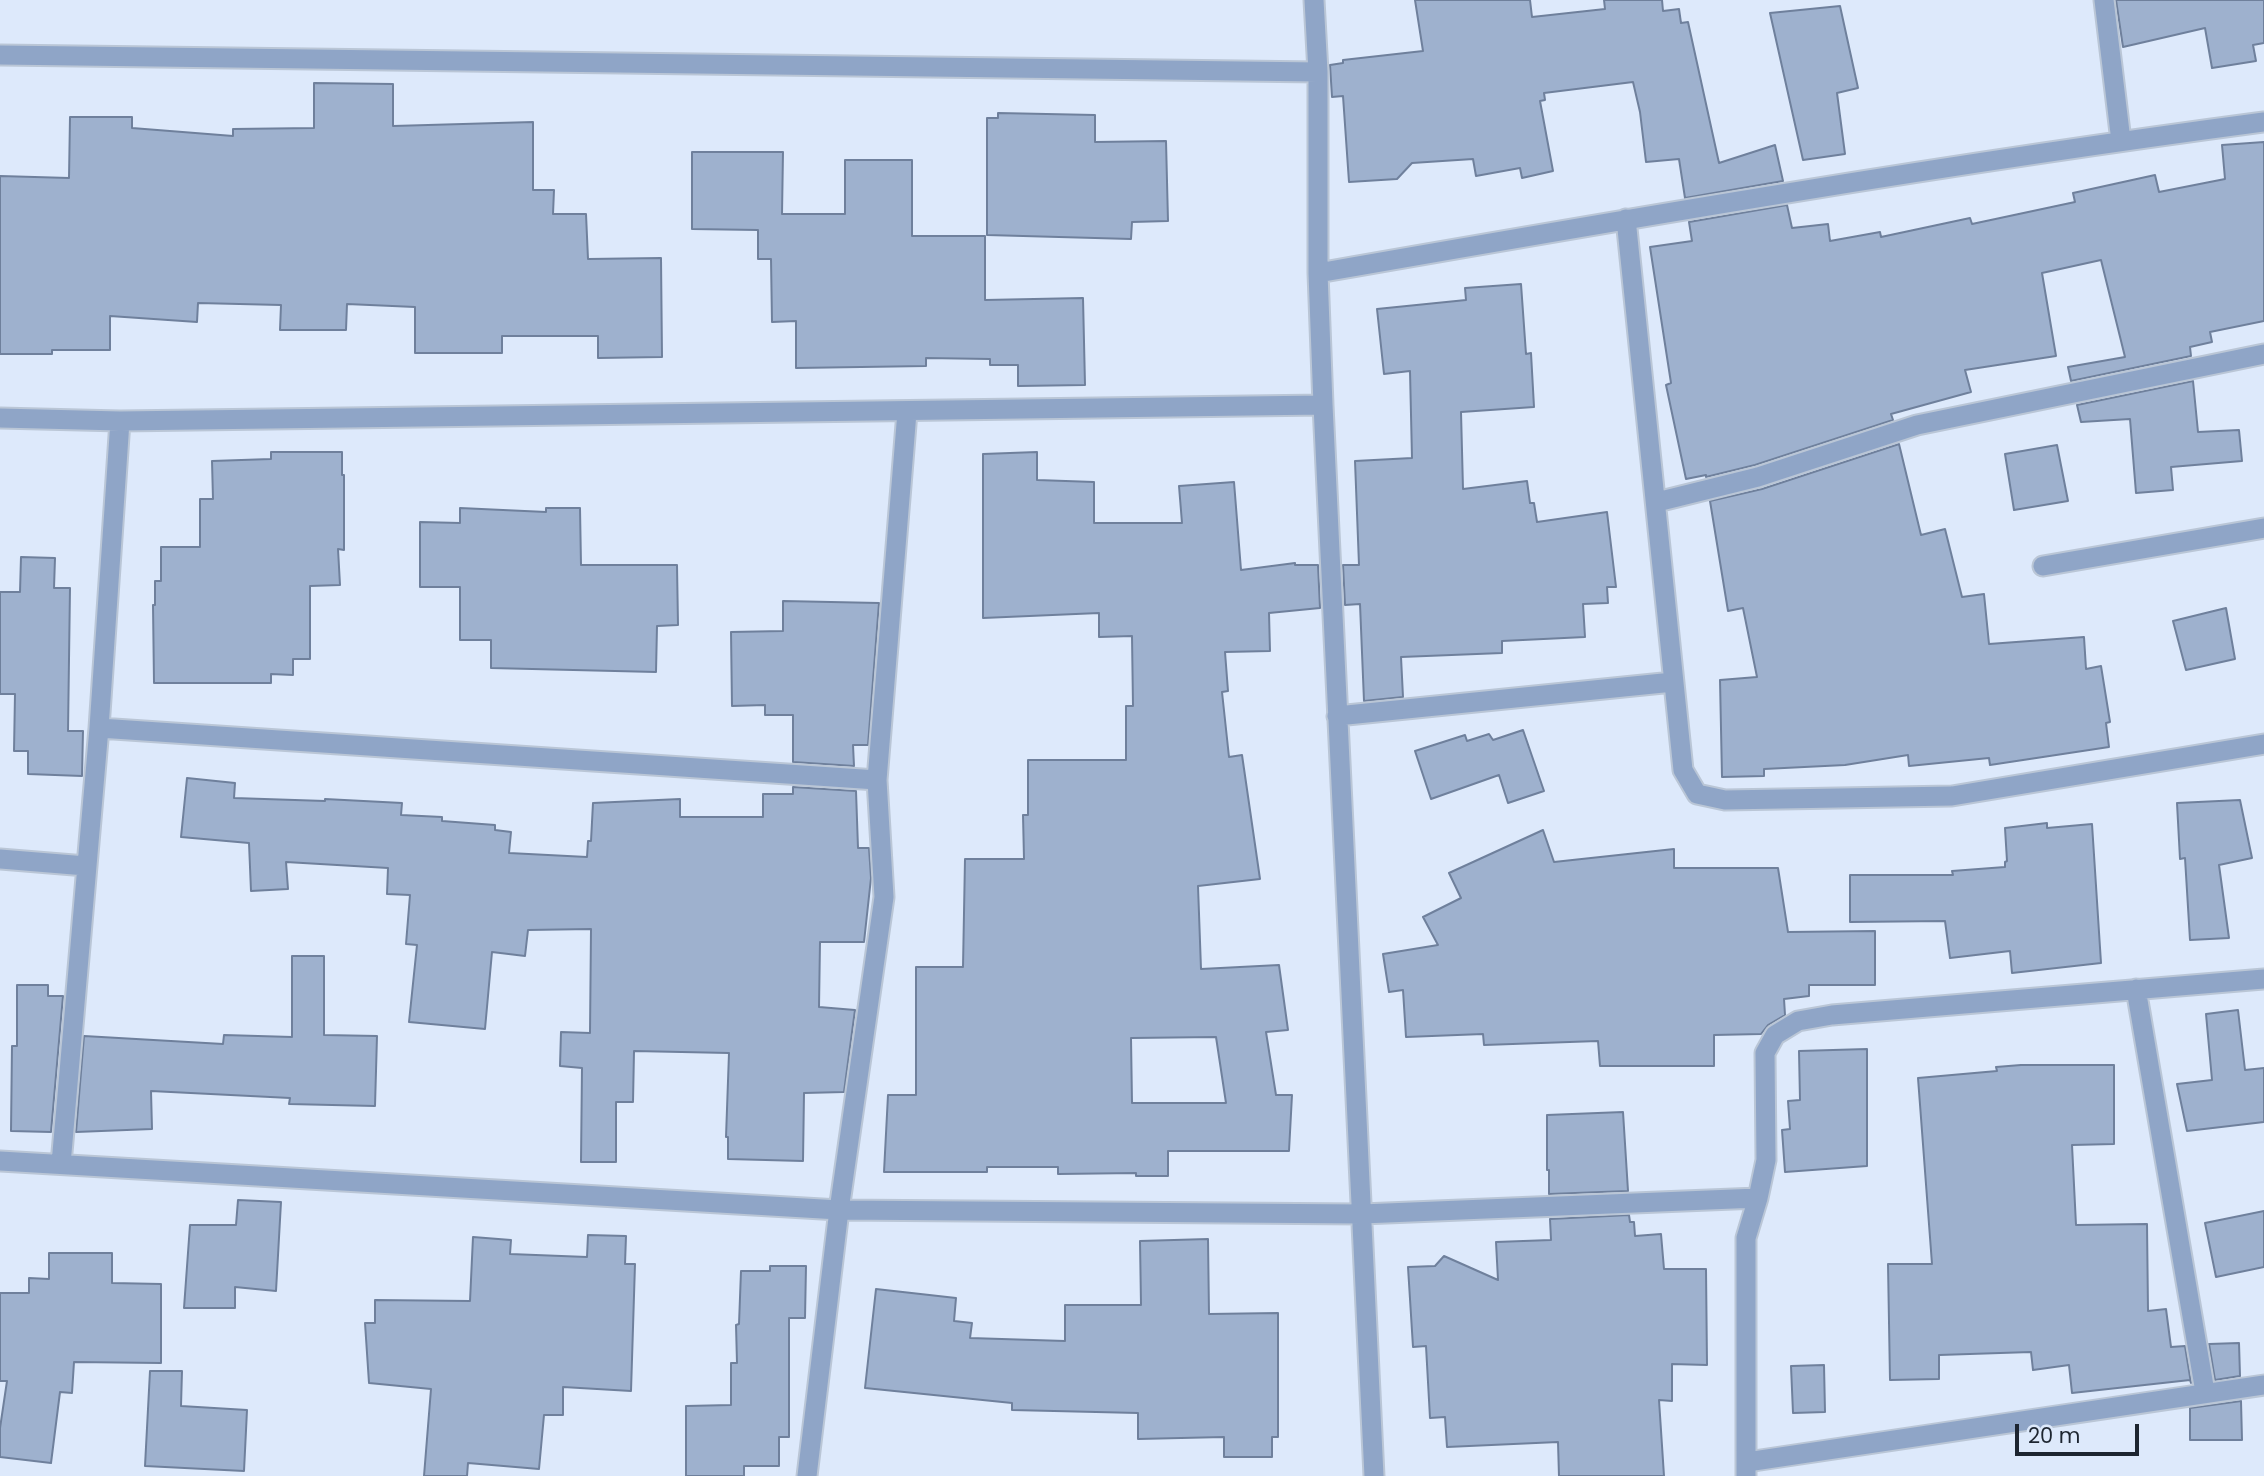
<!DOCTYPE html>
<html>
<head>
<meta charset="utf-8">
<style>
	body { margin:0 }
	#map { position:relative; width:2264px; height:1476px; overflow:hidden; background:#dde9fb; font-family:Poppins,sans-serif }
	canvas { display:block }
	.scale { position:absolute; left:2015px; top:1424px; width:124px; height:32px; box-sizing:border-box; border:4px solid #1d2530; border-top:0; padding-left:9px; font-size:21px; line-height:24px; white-space:nowrap; color:#1d2530; -webkit-text-stroke:5px #dde9fb; paint-order:stroke }
</style>
</head>
<body>
<div id="map">
<canvas width="2264" height="1476"></canvas>
<div class="scale">20 m</div>
</div>
<script>
const g = document.querySelector('canvas').getContext('2d');
g.lineJoin = 'round';
function fill(path, color) { g.fillStyle = color; g.fill(path, 'evenodd'); }
function stroke(path, color, width, dash) { g.strokeStyle = color; g.lineWidth = width; g.lineCap = dash ? 'butt' : 'round'; g.setLineDash(dash || []); g.stroke(path); }
const building = new Path2D(`
	M 1415,0 L 1530,0 L 1532,17 L 1605,9 L 1604,0 L 1662,0 L 1663,11 L 1679,9 L 1681,23 L 1688,22 L 1719,163 L 1775,145 L 1783,181 L 1685,198 L 1679,159 L 1646,162 L 1640,112 L 1633,82 L 1544,93 L 1545,100 L 1540,101 L 1553,171 L 1522,178 L 1520,168 L 1476,176 L 1473,159 L 1412,163 L 1397,179 L 1349,182 L 1343,96 L 1332,97 L 1330,65 L 1343,63 L 1343,60 L 1423,51 Z
	M 2116,0 L 2264,0 L 2264,43 L 2253,45 L 2256,61 L 2212,68 L 2205,28 L 2123,47 Z
	M 1840,6 L 1858,88 L 1837,93 L 1845,154 L 1803,160 L 1770,13 Z
	M 314,83 L 393,84 L 393,126 L 533,122 L 533,190 L 554,190 L 553,214 L 586,214 L 588,259 L 661,258 L 662,357 L 598,358 L 598,336 L 502,336 L 502,353 L 415,353 L 415,307 L 347,304 L 346,330 L 280,330 L 281,305 L 198,303 L 197,322 L 110,316 L 110,350 L 52,350 L 52,354 L 0,354 L 0,176 L 69,178 L 70,117 L 132,117 L 132,128 L 233,136 L 233,129 L 314,128 Z
	M 998,113 L 1095,115 L 1095,142 L 1166,141 L 1168,221 L 1132,222 L 1131,239 L 987,235 L 987,118 L 998,118 Z
	M 2264,142 L 2264,321 L 2210,332 L 2212,342 L 2190,347 L 2191,356 L 2071,381 L 2068,367 L 2125,357 L 2101,260 L 2042,273 L 2056,356 L 1965,370 L 1971,392 L 1891,414 L 1893,420 L 1755,465 L 1706,477 L 1706,475 L 1686,479 L 1666,385 L 1671,383 L 1650,247 L 1692,241 L 1689,222 L 1787,205 L 1792,228 L 1828,224 L 1830,241 L 1880,232 L 1881,237 L 1970,218 L 1972,224 L 2075,202 L 2073,193 L 2155,175 L 2159,192 L 2225,179 L 2222,145 Z
	M 692,152 L 783,152 L 782,214 L 845,214 L 845,160 L 912,160 L 912,236 L 985,236 L 985,300 L 1083,298 L 1085,385 L 1018,386 L 1018,365 L 990,365 L 990,359 L 926,358 L 926,366 L 796,368 L 796,321 L 772,322 L 771,259 L 758,259 L 758,230 L 692,229 Z
	M 1521,284 L 1526,354 L 1531,353 L 1534,407 L 1461,412 L 1463,489 L 1527,481 L 1530,503 L 1534,503 L 1537,522 L 1607,512 L 1616,587 L 1607,587 L 1608,603 L 1583,604 L 1585,637 L 1502,641 L 1502,653 L 1401,657 L 1403,697 L 1364,701 L 1360,604 L 1345,605 L 1343,565 L 1359,565 L 1355,461 L 1412,458 L 1410,371 L 1384,374 L 1377,309 L 1466,300 L 1465,288 Z
	M 2193,381 L 2198,432 L 2239,430 L 2242,461 L 2171,467 L 2173,490 L 2136,493 L 2130,419 L 2081,422 L 2077,405 Z
	M 1899,444 L 1921,535 L 1945,529 L 1962,597 L 1984,594 L 1989,644 L 2084,637 L 2086,669 L 2101,666 L 2110,722 L 2106,723 L 2109,747 L 1990,765 L 1989,758 L 1909,766 L 1908,755 L 1845,765 L 1764,769 L 1764,776 L 1722,777 L 1720,680 L 1757,677 L 1743,608 L 1728,611 L 1710,501 L 1762,489 Z
	M 2057,445 L 2068,501 L 2014,510 L 2005,454 Z
	M 271,452 L 342,452 L 342,475 L 344,475 L 344,550 L 338,549 L 340,585 L 310,586 L 310,659 L 293,659 L 293,675 L 271,674 L 271,683 L 154,683 L 153,605 L 155,605 L 155,581 L 161,581 L 161,547 L 200,547 L 200,499 L 213,499 L 212,461 L 271,459 Z
	M 1037,452 L 1037,480 L 1094,482 L 1094,523 L 1182,523 L 1179,486 L 1234,482 L 1241,570 L 1295,563 L 1295,565 L 1318,565 L 1320,608 L 1269,613 L 1270,651 L 1225,652 L 1228,691 L 1222,692 L 1229,757 L 1242,755 L 1260,879 L 1198,886 L 1201,969 L 1279,965 L 1288,1030 L 1266,1032 L 1276,1095 L 1292,1095 L 1289,1151 L 1168,1151 L 1168,1176 L 1136,1176 L 1136,1173 L 1058,1174 L 1058,1167 L 987,1167 L 987,1172 L 884,1172 L 888,1095 L 916,1095 L 916,967 L 963,967 L 965,859 L 1024,859 L 1023,815 L 1028,815 L 1028,760 L 1126,760 L 1126,706 L 1133,706 L 1132,636 L 1099,637 L 1099,613 L 983,618 L 983,454 ZM 1216,1037 L 1226,1103 L 1132,1103 L 1131,1038 Z
	M 460,508 L 546,512 L 546,508 L 580,508 L 581,565 L 677,565 L 678,625 L 657,626 L 656,672 L 491,668 L 491,640 L 460,640 L 460,587 L 420,587 L 420,522 L 460,523 Z
	M 21,557 L 55,558 L 54,588 L 70,588 L 68,731 L 83,731 L 82,776 L 28,774 L 28,751 L 14,751 L 15,694 L 0,694 L 0,592 L 20,592 Z
	M 783,601 L 879,603 L 868,745 L 853,745 L 854,766 L 793,762 L 793,715 L 765,715 L 765,705 L 732,706 L 731,632 L 783,631 Z
	M 2226,608 L 2235,659 L 2186,670 L 2173,621 Z
	M 1523,730 L 1544,791 L 1508,803 L 1499,775 L 1431,799 L 1415,751 L 1465,735 L 1467,741 L 1489,734 L 1493,740 Z
	M 187,778 L 235,783 L 234,798 L 325,801 L 325,799 L 402,803 L 401,815 L 442,817 L 442,821 L 495,825 L 495,830 L 511,832 L 509,853 L 587,857 L 588,841 L 591,841 L 593,803 L 680,799 L 680,817 L 763,817 L 763,794 L 793,794 L 793,787 L 856,791 L 858,848 L 869,848 L 871,878 L 864,942 L 820,942 L 819,1007 L 855,1010 L 844,1092 L 804,1093 L 803,1161 L 728,1159 L 728,1137 L 726,1137 L 729,1053 L 634,1051 L 633,1102 L 616,1102 L 616,1162 L 581,1162 L 582,1068 L 560,1066 L 561,1032 L 590,1033 L 591,929 L 528,930 L 525,956 L 492,952 L 485,1029 L 409,1022 L 417,945 L 406,944 L 410,895 L 387,894 L 388,868 L 286,862 L 288,889 L 251,891 L 249,843 L 181,837 Z
	M 2240,800 L 2252,858 L 2219,865 L 2229,938 L 2190,940 L 2185,858 L 2180,859 L 2177,803 Z
	M 2047,823 L 2047,828 L 2092,824 L 2101,963 L 2012,973 L 2010,951 L 1950,958 L 1945,921 L 1850,922 L 1850,875 L 1953,875 L 1952,871 L 2005,867 L 2005,862 L 2007,861 L 2005,828 Z
	M 1543,830 L 1554,862 L 1674,849 L 1674,868 L 1778,868 L 1788,932 L 1875,931 L 1875,985 L 1809,985 L 1809,996 L 1784,999 L 1785,1015 L 1768,1025 L 1761,1034 L 1714,1035 L 1714,1066 L 1600,1066 L 1598,1041 L 1484,1045 L 1483,1034 L 1406,1037 L 1403,990 L 1389,992 L 1383,954 L 1438,945 L 1423,917 L 1461,898 L 1449,873 Z
	M 292,956 L 324,956 L 324,1035 L 377,1036 L 375,1106 L 289,1104 L 290,1098 L 151,1091 L 152,1129 L 76,1132 L 84,1036 L 223,1044 L 224,1035 L 292,1037 Z
	M 17,985 L 48,985 L 48,996 L 63,996 L 51,1132 L 11,1131 L 12,1046 L 17,1046 Z
	M 2238,1010 L 2245,1070 L 2264,1068 L 2264,1122 L 2187,1131 L 2177,1084 L 2212,1080 L 2206,1014 Z
	M 1867,1049 L 1867,1166 L 1785,1172 L 1782,1130 L 1790,1129 L 1788,1101 L 1800,1100 L 1799,1051 Z
	M 2021,1065 L 2114,1065 L 2114,1144 L 2072,1145 L 2076,1225 L 2147,1224 L 2148,1311 L 2166,1309 L 2171,1347 L 2185,1346 L 2191,1383 L 2190,1380 L 2072,1393 L 2069,1365 L 2033,1370 L 2031,1352 L 1939,1355 L 1939,1379 L 1890,1380 L 1888,1264 L 1932,1264 L 1918,1078 L 1997,1071 L 1996,1067 Z
	M 1623,1112 L 1628,1191 L 1549,1194 L 1549,1170 L 1547,1170 L 1547,1115 Z
	M 238,1200 L 281,1202 L 276,1291 L 235,1287 L 235,1308 L 184,1308 L 190,1225 L 236,1225 Z
	M 2264,1211 L 2264,1267 L 2216,1277 L 2205,1223 Z
	M 1629,1215 L 1630,1222 L 1634,1222 L 1635,1236 L 1661,1234 L 1664,1269 L 1706,1269 L 1707,1365 L 1672,1364 L 1672,1401 L 1659,1400 L 1664,1476 L 1559,1476 L 1558,1442 L 1447,1447 L 1445,1417 L 1430,1418 L 1426,1346 L 1413,1347 L 1408,1267 L 1435,1266 L 1444,1256 L 1498,1280 L 1496,1242 L 1551,1240 L 1550,1219 Z
	M 588,1235 L 626,1236 L 625,1264 L 635,1264 L 631,1391 L 563,1387 L 563,1415 L 544,1415 L 539,1469 L 468,1463 L 467,1476 L 424,1476 L 431,1389 L 369,1383 L 365,1323 L 375,1323 L 375,1300 L 470,1301 L 473,1237 L 511,1240 L 510,1254 L 587,1257 Z
	M 1208,1239 L 1209,1314 L 1278,1313 L 1278,1437 L 1272,1437 L 1272,1457 L 1224,1457 L 1224,1437 L 1138,1439 L 1138,1413 L 1012,1410 L 1012,1403 L 865,1388 L 876,1289 L 956,1298 L 954,1321 L 972,1323 L 970,1338 L 1065,1341 L 1065,1305 L 1141,1305 L 1140,1241 Z
	M 49,1253 L 112,1253 L 112,1283 L 161,1284 L 161,1363 L 74,1362 L 72,1393 L 60,1392 L 51,1463 L 0,1457 L 0,1428 L 7,1381 L 0,1381 L 0,1293 L 29,1293 L 29,1278 L 49,1279 Z
	M 770,1266 L 806,1266 L 805,1318 L 789,1318 L 789,1437 L 779,1437 L 779,1466 L 744,1466 L 744,1476 L 686,1476 L 686,1406 L 731,1405 L 731,1363 L 737,1363 L 736,1325 L 739,1324 L 741,1271 L 770,1271 Z
	M 2239,1343 L 2240,1376 L 2215,1380 L 2209,1344 Z
	M 1824,1365 L 1825,1412 L 1793,1413 L 1791,1366 Z
	M 150,1371 L 182,1371 L 181,1406 L 247,1410 L 244,1471 L 145,1466 Z
	M 2241,1401 L 2242,1440 L 2190,1440 L 2190,1408 Z`);
const minor = new Path2D(`
	M 1314,0 L 1318,72 L 1318,273 L 1323,405
	M 2104,0 L 2121,141
	M 0,55 L 1318,72
	M 1626,219 L 1683,770 L 1697,794 L 1725,800 L 1952,796 L 2264,744
	M 1318,273 C 1632,218 1947,164 2264,122
	M 0,418 L 120,421 L 1323,405 L 1374,1476
	M 1657,502 L 1758,477 L 1917,425 L 2264,354
	M 2043,566 L 2264,528
	M 1337,716 L 1673,682
	M 99,728 L 877,780
	M 0,859 L 86,866
	M 2136,989 L 2205,1392
	M 0,1161 L 839,1210 L 1362,1214 L 1758,1198 L 1746,1238 L 1746,1476
	M 61,1164 L 99,728 L 120,421
	M 1758,1198 L 1766,1160 L 1765,1053 L 1775,1035 L 1798,1021 L 1832,1015 L 2264,979
	M 1747,1462 L 2264,1385
	M 807,1476 L 839,1210 L 884,897 L 877,780 L 907,412`);
fill(building, '#9eb1ce');
stroke(building, '#6f809c', 2);
stroke(minor, '#bac6d6', 23);
stroke(minor, '#8fa5c7', 19);
</script>
</body>
</html>
